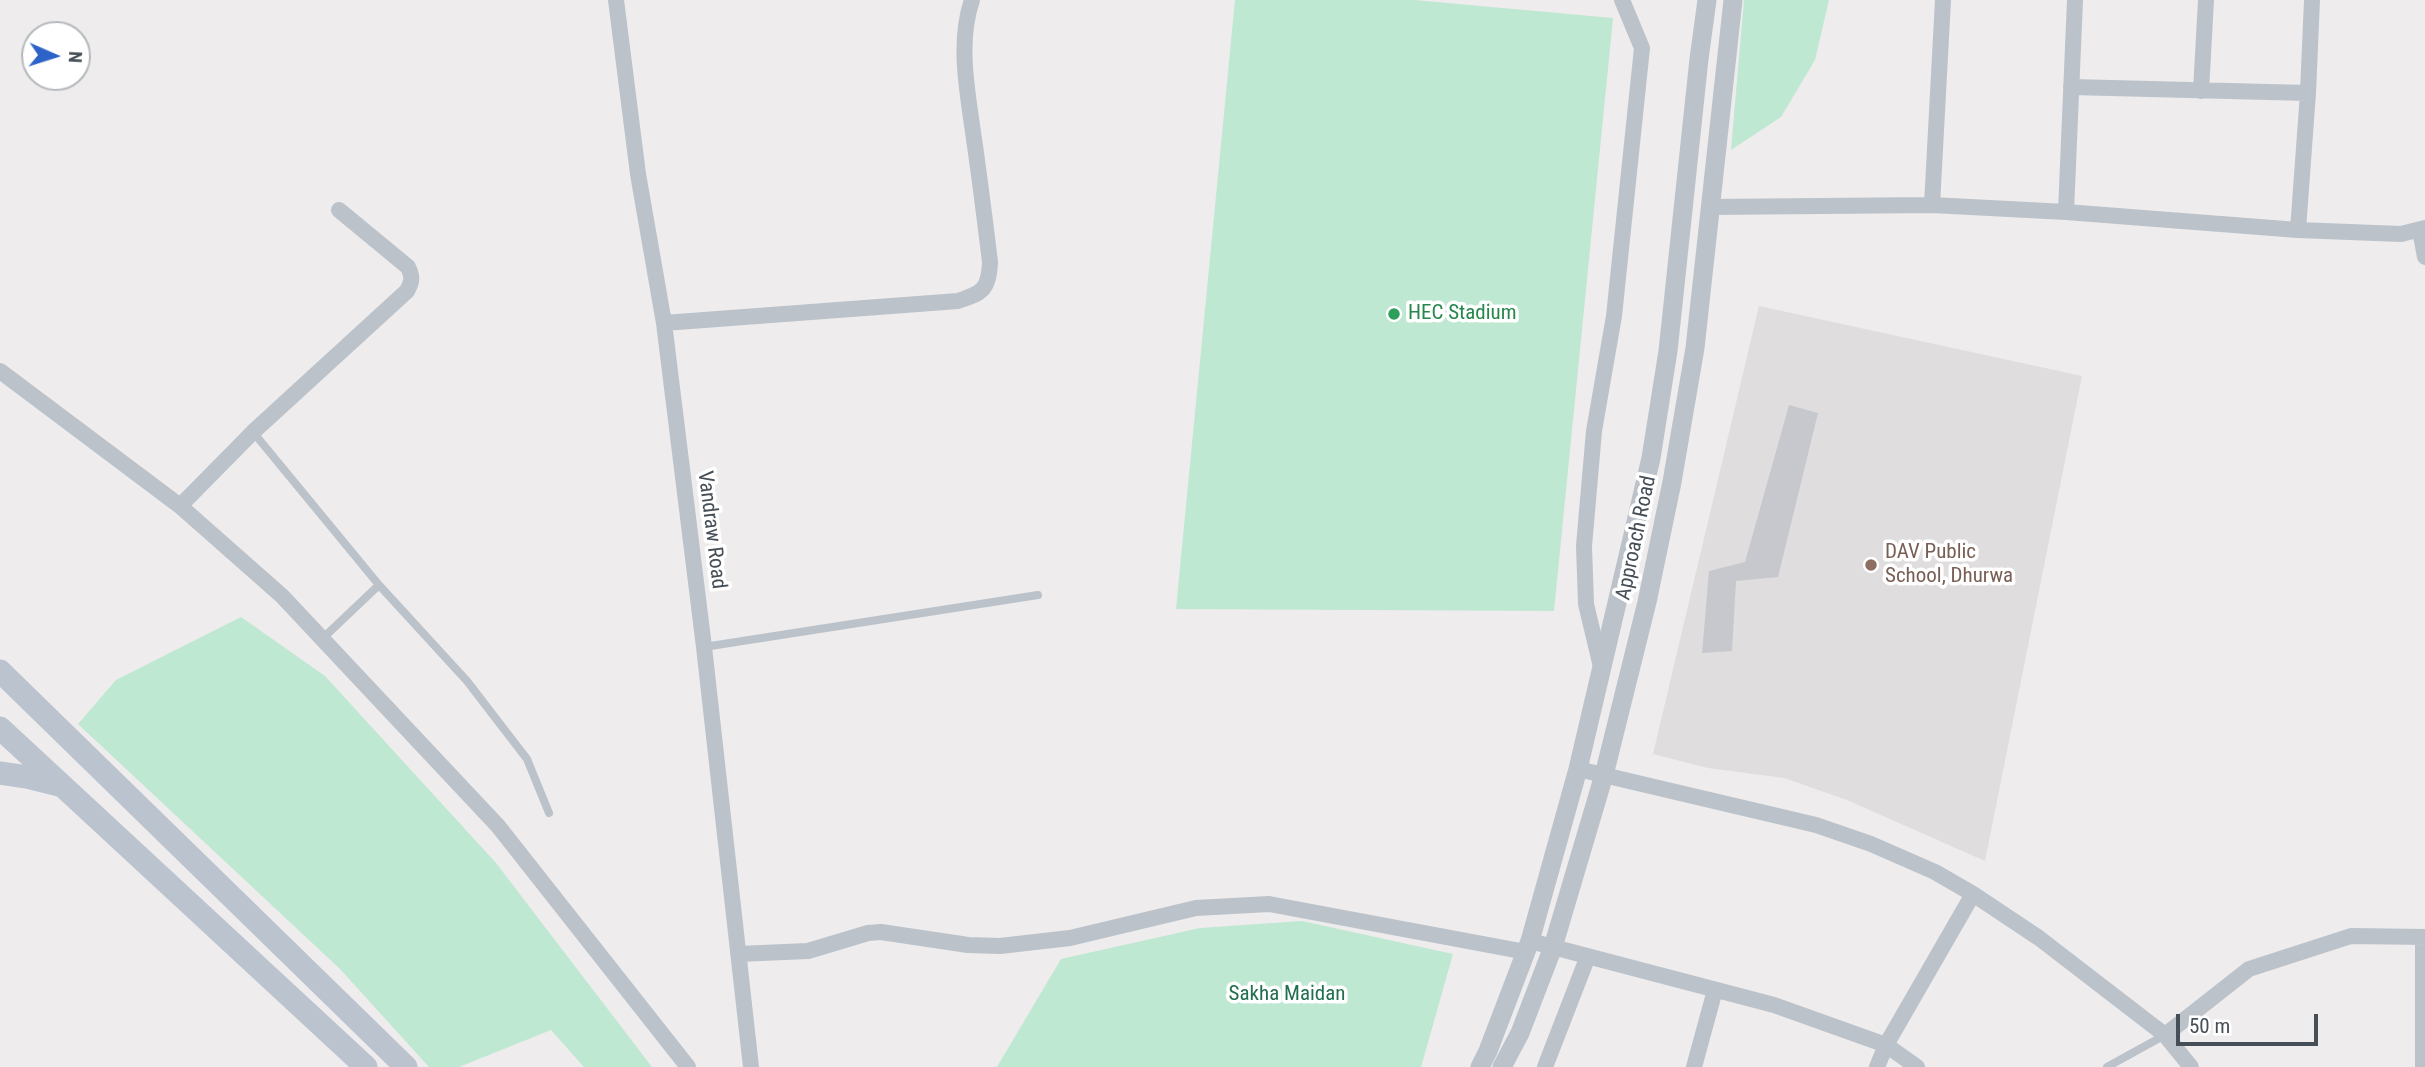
<!DOCTYPE html>
<html>
<head>
<meta charset="utf-8">
<style>
	body { margin:0 }
	#map { position:relative; width:2425px; height:1067px; overflow:hidden; background:#eeecec; font-family:"Roboto Condensed",sans-serif }
	canvas { display:block }
	.north { position:absolute; left:21px; top:21px; width:70px; height:70px; box-sizing:border-box; background:#fff; border:2px solid #b5b8bc; border-radius:50%; rotate:93deg; font-size:19px; font-weight:700; line-height:28px; text-align:center; color:#464e57 }
	.north::after { content:''; display:block; margin:auto; width:24px; height:32px; background:#2d63c7; clip-path:polygon(50% 0,100% 100%,50% 72%,0 100%) }
	.scale { position:absolute; left:2176px; top:1014px; width:142px; height:32px; box-sizing:border-box; border:4px solid #464e57; border-top:0; padding-left:9px; font-size:21px; line-height:24px; white-space:nowrap; color:#464e57; -webkit-text-stroke:5px #fff; paint-order:stroke }
</style>
</head>
<body>
<div id="map">
<canvas width="2425" height="1067"></canvas>
<div class="north">N</div>
<div class="scale">50 m</div>
</div>
<script>
const g = document.querySelector('canvas').getContext('2d');
g.lineJoin = 'round';
function fill(path, color) { g.fillStyle = color; g.fill(path, 'evenodd'); }
function stroke(path, color, width, dash) { g.strokeStyle = color; g.lineWidth = width; g.lineCap = dash ? 'butt' : 'round'; g.setLineDash(dash || []); g.stroke(path); }
function label(font, color, halo, rows, align = 'center') {
  g.font = font + ' "Roboto Condensed",sans-serif'; g.lineWidth = 7; g.setLineDash([]); g.textBaseline = 'middle'; g.strokeStyle = halo; g.fillStyle = color; for (const [text, x, y, turn = 0] of rows) {
    g.save(); g.translate(x, y); g.rotate((+turn || 0) * Math.PI / 180); g.textAlign = isNaN(turn) ? turn : align; if (halo) g.strokeText(text, 0, 0); g.fillText(text, 0, 0); g.restore();
  }
}
const education = new Path2D(`
	M 1759,306 L 2082,376 L 1985,861 L 1847,800 L 1784,778 L 1708,768 L 1653,754 Z`);
const green = new Path2D(`
	M 1235,0 L 1414,0 L 1613,18 L 1554,611 L 1176,609 Z
	M 1744,0 L 1829,0 L 1815,60 L 1781,117 L 1731,150 Z
	M 241,617 L 325,676 L 496,863 L 652,1067 L 584,1067 L 551,1030 L 459,1067 L 429,1067 L 340,969 L 78,724 L 116,680 Z
	M 1302,921 L 1453,954 L 1421,1067 L 997,1067 L 1061,959 L 1200,928 Z`);
const building = new Path2D(`
	M 1789,405 L 1818,413 L 1778,577 L 1736,581 L 1732,651 L 1702,653 L 1709,571 L 1745,562 Z`);
const service = new Path2D(`
	M 253,432 L 379,585 L 467,681 L 527,759 L 549,813
	M 322,639 L 379,585
	M 704,647 L 1038,595
	M 2107,1067 L 2165,1035`);
const minor = new Path2D(`
	M 616,0 L 638,174 L 664,323 L 704,647 L 751,1067
	M 2071,87 L 2308,93
	M 2201,91 L 2206,0
	M 1932,205 L 1943,0
	M 1709,207 L 1932,205 L 2066,212 L 2298,230 L 2401,234 L 2425,228
	M 2066,212 L 2075,0
	M 2298,230 L 2308,93 L 2312,0
	M 2420,230 L 2425,257
	M 664,323 L 958,301 C 983,293 989,289 990,262 C 985,221 980,180 974,139 C 968,95 957,43 972,0
	M 0,371 L 180,506 L 282,596 L 498,826 L 688,1067
	M 180,506 L 253,432 L 407,291 C 412,282 413,277 408,267 L 339,210
	M 1601,667 L 1586,604 L 1584,546 L 1594,431 L 1614,316 L 1642,48 L 1622,0
	M 1578,769 L 1816,825 L 1871,844 L 1935,872 L 1973,894 L 2039,938 L 2165,1035 L 2191,1067
	M 1530,941 L 1774,1005 L 1886,1045 L 1917,1067
	M 738,954 L 808,951 L 868,933 L 881,932 L 968,945 L 1000,946 L 1070,938 L 1196,908 L 1269,904 L 1526,952
	M 2165,1035 L 2249,969 L 2351,936 L 2425,937
	M 1545,1067 L 1588,956
	M 1694,1067 L 1715,990
	M 1877,1067 L 1886,1045 L 1973,894
	M 2423,1067 L 2423,937`);
const tertiary = new Path2D(`
	M 1480,1067 L 1488,1051 L 1530,941 L 1578,769 L 1651,458 L 1668,351 L 1699,59 L 1707,0
	M 1502,1067 L 1520,1033 L 1553,947 L 1604,775 L 1647,602 L 1672,482 L 1695,348 L 1733,0`);
const secondary = new Path2D(`
	M 0,671 L 406,1067
	M 0,728 L 366,1067
	M 0,773 L 27,777 L 59,785`);
const markers = [
	[1394,314,7,"#2e9e5b"],
	[1871,565,7,"#8d6e63"]
];
const leisureNames = [
	["HEC Stadium",1408,314]
];
const streetNames = [
	["Vandraw Road",711,530,83],
	["Approach Road",1637,538,-78]
];
const educationNames = [
	["DAV Public",1885,553],
	["School, Dhurwa",1885,577]
];
const parkNames = [
	["Sakha Maidan",1287,995]
];
fill(education, '#dfdddd');
fill(green, '#bee8d2');
fill(building, '#c7c8ce');
stroke(service, '#bbc2ca', 8);
stroke(minor, '#bbc2ca', 16);
stroke(tertiary, '#bbc2ca', 19);
stroke(secondary, '#bbc3ce', 23);
for (const [x, y, r, color] of markers) { const dot = new Path2D(); dot.arc(x, y, r, 0, 2 * Math.PI); g.fillStyle = color; g.fill(dot); stroke(dot, '#fff', 2.5); }
label('21px', '#27864d', '#fff', leisureNames, 'left');
label('21px', '#464e57', '#fff', streetNames);
label('21px', '#785e54', '#fff', educationNames, 'left');
label('21px', '#206f4e', '#fff', parkNames);
</script>
</body>
</html>
